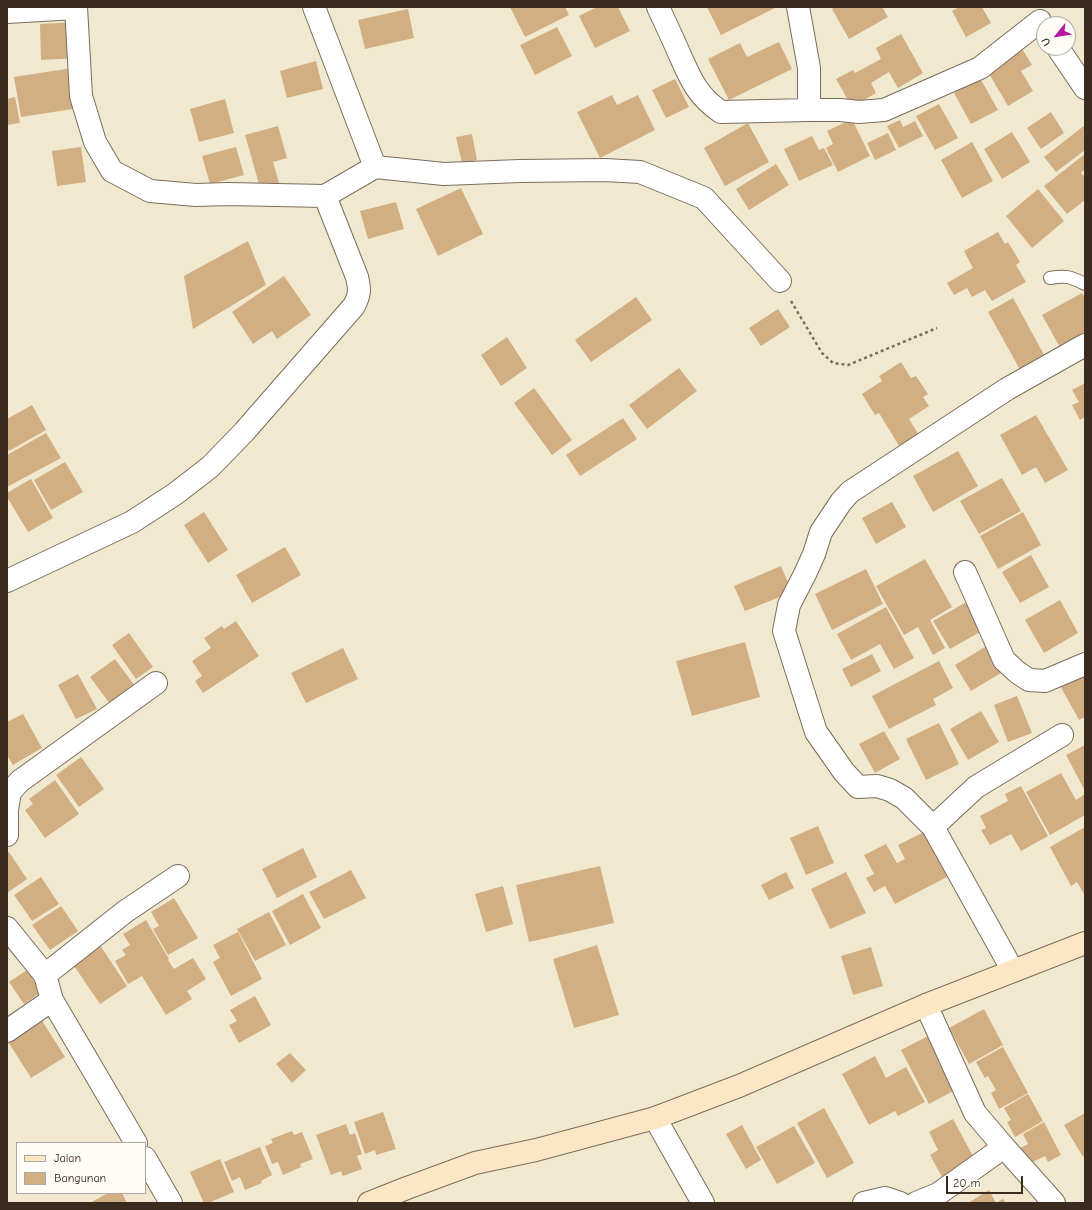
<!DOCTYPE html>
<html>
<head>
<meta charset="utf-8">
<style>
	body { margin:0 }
	#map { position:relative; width:1092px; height:1210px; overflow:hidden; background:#f1e9cf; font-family:"Comic Neue",sans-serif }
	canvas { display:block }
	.frame { position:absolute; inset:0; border:8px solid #3b2a1e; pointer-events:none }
	.legend { position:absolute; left:16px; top:1142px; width:130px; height:52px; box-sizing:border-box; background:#fdfcf7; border:1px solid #afa8a0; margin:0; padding:5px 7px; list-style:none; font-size:12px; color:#3b2a1e }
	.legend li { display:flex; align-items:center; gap:8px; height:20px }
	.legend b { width:20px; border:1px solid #afa8a0 }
	.north { position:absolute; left:1036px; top:16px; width:40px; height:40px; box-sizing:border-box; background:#fdfcf7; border:1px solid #afa8a0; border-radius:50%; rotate:240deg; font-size:11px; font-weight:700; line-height:16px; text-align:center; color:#3b2a1e }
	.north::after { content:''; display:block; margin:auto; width:14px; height:18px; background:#b5179e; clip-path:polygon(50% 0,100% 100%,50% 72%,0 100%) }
	.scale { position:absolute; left:946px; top:1176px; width:77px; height:18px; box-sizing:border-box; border:2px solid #3b2a1e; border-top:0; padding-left:5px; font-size:12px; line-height:14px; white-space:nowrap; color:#3b2a1e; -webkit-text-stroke:3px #fdfcf7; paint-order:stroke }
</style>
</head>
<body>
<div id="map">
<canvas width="1092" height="1210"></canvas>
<div class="frame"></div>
<ul class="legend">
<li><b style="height:5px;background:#fce6c4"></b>Jalan</li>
<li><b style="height:11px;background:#d2ae83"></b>Bangunan</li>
</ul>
<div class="north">U</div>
<div class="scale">20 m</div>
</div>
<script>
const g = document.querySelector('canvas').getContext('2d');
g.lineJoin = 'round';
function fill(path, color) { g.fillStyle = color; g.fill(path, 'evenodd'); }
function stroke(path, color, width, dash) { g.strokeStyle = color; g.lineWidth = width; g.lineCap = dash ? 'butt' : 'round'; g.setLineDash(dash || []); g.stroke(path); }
const building = new Path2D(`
	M 510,7 L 565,7 L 569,15 L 525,37 Z
	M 597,7 L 618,7 L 630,31 L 595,48 L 579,16 Z
	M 707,7 L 777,7 L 721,35 Z
	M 835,7 L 882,7 L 888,17 L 849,39 L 832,9 Z
	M 956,7 L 982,7 L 991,23 L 966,37 L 952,11 L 957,8 Z
	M 408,9 L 414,38 L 365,49 L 358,20 Z
	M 76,22 L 78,58 L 41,60 L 40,24 Z
	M 557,27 L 572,56 L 535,75 L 520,45 Z
	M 901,34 L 923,73 L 898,88 L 889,72 L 871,83 L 876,93 L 852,107 L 836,79 L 853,70 L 855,73 L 881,59 L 876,48 Z
	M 779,42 L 792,69 L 729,100 L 708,59 L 740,43 L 747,57 Z
	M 1021,47 L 1032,65 L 1021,71 L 1033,91 L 1008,106 L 988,72 Z
	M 316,61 L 323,89 L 287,98 L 280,71 Z
	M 72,68 L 79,108 L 21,117 L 14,77 Z
	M 980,78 L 998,110 L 971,124 L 954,93 Z
	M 675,79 L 689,107 L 666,118 L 652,90 Z
	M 612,95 L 617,105 L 638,95 L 655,130 L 600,158 L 577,112 Z
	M 15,97 L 20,123 L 7,125 L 7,99 Z
	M 225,99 L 234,133 L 199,142 L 190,109 Z
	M 939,104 L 958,138 L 935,150 L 916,116 Z
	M 1051,112 L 1064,133 L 1041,149 L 1027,128 Z
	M 852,119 L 870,156 L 838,172 L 826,148 L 833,144 L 827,131 Z
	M 900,120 L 903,127 L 915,121 L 923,136 L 899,148 L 887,126 Z
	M 748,123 L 769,162 L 725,186 L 704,148 Z
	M 1085,125 L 1085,150 L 1056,172 L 1044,157 Z
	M 278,126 L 287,158 L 273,162 L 280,186 L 261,191 L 245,135 Z
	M 1012,132 L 1030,162 L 1002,179 L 984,149 Z
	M 888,133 L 896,150 L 875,160 L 867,143 Z
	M 472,134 L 477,160 L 462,163 L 456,137 Z
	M 812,136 L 819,150 L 824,148 L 833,165 L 799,181 L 784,149 Z
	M 972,142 L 993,181 L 962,198 L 941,160 Z
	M 81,147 L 86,182 L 57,186 L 52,151 Z
	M 236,147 L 244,175 L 210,184 L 202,156 Z
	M 1085,154 L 1085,169 L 1081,173 L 1085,177 L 1085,200 L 1067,214 L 1044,186 Z
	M 776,164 L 789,185 L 749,210 L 736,189 Z
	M 461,188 L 483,234 L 438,256 L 416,209 Z
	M 1038,189 L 1064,221 L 1032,248 L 1006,216 Z
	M 396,202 L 404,229 L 368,239 L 360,211 Z
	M 998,232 L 1005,244 L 1008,242 L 1020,262 L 1016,265 L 1026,282 L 992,301 L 985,290 L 972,297 L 967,288 L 954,295 L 947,283 L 973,268 L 964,251 Z
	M 248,241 L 266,285 L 193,329 L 184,276 Z
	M 284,276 L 311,315 L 277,339 L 272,331 L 253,344 L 232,312 Z
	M 1082,293 L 1085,298 L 1085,338 L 1062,351 L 1042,315 Z
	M 636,297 L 652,320 L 591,362 L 575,340 Z
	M 1013,298 L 1048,362 L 1023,375 L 988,312 Z
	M 778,309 L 790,327 L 761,346 L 749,328 Z
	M 507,337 L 527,368 L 501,386 L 481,355 Z
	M 901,362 L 911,378 L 916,376 L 928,394 L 923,397 L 929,406 L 909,419 L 920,437 L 901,449 L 879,413 L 875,415 L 862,394 L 882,381 L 879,376 Z
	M 679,368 L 697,391 L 647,429 L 629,405 Z
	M 1085,383 L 1085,417 L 1080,420 L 1072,405 L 1079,402 L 1072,390 Z
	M 534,388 L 572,440 L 552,455 L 514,403 Z
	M 32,405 L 46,430 L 9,451 L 7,447 L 7,419 Z
	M 1036,415 L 1068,470 L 1045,483 L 1036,467 L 1022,475 L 1000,435 Z
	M 623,418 L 637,439 L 580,476 L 566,455 Z
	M 46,433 L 61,458 L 7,487 L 7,455 Z
	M 958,451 L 978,486 L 933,512 L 913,476 Z
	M 65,462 L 83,492 L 51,510 L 34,480 Z
	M 1002,478 L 1021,511 L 979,534 L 960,501 Z
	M 31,479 L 53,518 L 28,532 L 7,497 L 7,493 Z
	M 892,502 L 906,527 L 876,544 L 862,518 Z
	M 204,512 L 228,550 L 208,563 L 184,525 Z
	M 1023,512 L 1041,545 L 998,569 L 980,536 Z
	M 285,547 L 301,575 L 252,603 L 236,575 Z
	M 1031,555 L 1049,587 L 1020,603 L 1002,572 Z
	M 925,559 L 952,607 L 930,620 L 945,648 L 933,655 L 918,627 L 904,635 L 876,586 Z
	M 781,566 L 792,592 L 745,611 L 734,586 Z
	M 866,569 L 883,604 L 832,630 L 815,594 Z
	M 970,600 L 987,628 L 950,649 L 933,621 Z
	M 1060,600 L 1078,633 L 1044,653 L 1025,620 Z
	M 886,607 L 914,658 L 894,669 L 880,644 L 851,660 L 837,634 Z
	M 236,621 L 259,656 L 203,693 L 195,681 L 202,676 L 192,661 L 211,648 L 204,638 L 222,626 L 224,629 Z
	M 129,633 L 153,667 L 136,679 L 112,645 Z
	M 745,642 L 760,697 L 692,716 L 676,661 Z
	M 990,644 L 1006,670 L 971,691 L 955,665 Z
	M 343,648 L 358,679 L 306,703 L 291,673 Z
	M 872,654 L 881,671 L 851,687 L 842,669 Z
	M 115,659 L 135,686 L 110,704 L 90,677 Z
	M 939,661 L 953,688 L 933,699 L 936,705 L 889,729 L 872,696 Z
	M 1085,672 L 1085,717 L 1079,720 L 1058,682 Z
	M 78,674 L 97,709 L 76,719 L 58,685 Z
	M 1017,696 L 1032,733 L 1008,742 L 994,705 Z
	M 981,711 L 999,742 L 968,760 L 950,729 Z
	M 23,714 L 42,748 L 13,765 L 7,755 L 7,722 Z
	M 939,723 L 959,764 L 926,780 L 906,739 Z
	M 884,731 L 900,759 L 875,773 L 859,744 Z
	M 1085,745 L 1085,791 L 1066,755 Z
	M 81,757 L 104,789 L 79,807 L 56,775 Z
	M 1061,773 L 1076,800 L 1085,794 L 1085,815 L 1050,835 L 1026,792 Z
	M 55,780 L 79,814 L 45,838 L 25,810 L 33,804 L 29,799 Z
	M 1021,786 L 1048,836 L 1021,851 L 1011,834 L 990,845 L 981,830 L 986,828 L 980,816 L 1008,801 L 1005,794 Z
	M 818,826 L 834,863 L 806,875 L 790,838 Z
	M 1085,827 L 1085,896 L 1077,882 L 1071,886 L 1050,847 Z
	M 924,832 L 947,877 L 895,904 L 885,886 L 874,892 L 866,878 L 874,874 L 864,855 L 886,844 L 897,863 L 905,859 L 898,845 Z
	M 303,848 L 317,877 L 277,898 L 262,869 Z
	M 9,852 L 27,879 L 7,893 L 7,853 Z
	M 600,866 L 614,923 L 529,942 L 516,885 Z
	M 351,870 L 366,898 L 324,919 L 309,892 Z
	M 786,872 L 794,888 L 769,900 L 761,885 Z
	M 846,872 L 866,913 L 830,929 L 811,889 Z
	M 41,877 L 59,904 L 32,921 L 14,895 Z
	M 503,886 L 513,924 L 486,932 L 475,894 Z
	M 303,894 L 321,928 L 290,945 L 272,911 Z
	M 174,898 L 198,938 L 168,955 L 153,929 L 159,926 L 151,912 Z
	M 61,906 L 78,931 L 50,950 L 32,925 Z
	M 269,912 L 286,945 L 255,961 L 237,929 Z
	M 146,920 L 169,959 L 168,960 L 174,969 L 193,958 L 206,979 L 187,991 L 192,999 L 166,1015 L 142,976 L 128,984 L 115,961 L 126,955 L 122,950 L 130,945 L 123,934 Z
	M 238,932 L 262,979 L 231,996 L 213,962 L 220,958 L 213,945 Z
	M 100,945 L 127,986 L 100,1004 L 72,963 Z
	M 597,945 L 619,1015 L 574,1028 L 553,959 Z
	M 871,947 L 883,986 L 853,995 L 841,956 Z
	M 27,970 L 41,992 L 24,1004 L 9,982 Z
	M 255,996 L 271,1025 L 239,1043 L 229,1025 L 237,1021 L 230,1010 Z
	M 984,1009 L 1003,1045 L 969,1064 L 949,1028 Z
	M 39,1016 L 65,1057 L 31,1078 L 7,1040 Z
	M 930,1035 L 957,1089 L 929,1104 L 901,1050 Z
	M 1003,1047 L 1028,1093 L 999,1109 L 991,1093 L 996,1090 L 988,1076 L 985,1078 L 976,1062 Z
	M 290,1053 L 306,1070 L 292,1083 L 276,1064 Z
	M 875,1056 L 886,1078 L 906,1067 L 925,1102 L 898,1116 L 895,1111 L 869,1125 L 842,1074 Z
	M 1028,1094 L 1043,1121 L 1015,1137 L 1007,1122 L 1011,1120 L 1004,1108 Z
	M 824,1108 L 854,1163 L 827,1178 L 797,1123 Z
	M 383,1112 L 396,1149 L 376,1155 L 375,1150 L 365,1154 L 354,1122 Z
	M 1085,1113 L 1085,1155 L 1083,1157 L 1064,1125 Z
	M 953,1119 L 975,1160 L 942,1177 L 930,1155 L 938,1150 L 929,1132 Z
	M 1044,1122 L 1061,1155 L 1048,1162 L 1045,1156 L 1027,1165 L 1018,1149 L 1028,1144 L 1023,1134 Z
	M 346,1124 L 350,1135 L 355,1133 L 362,1154 L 357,1156 L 362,1169 L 343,1176 L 341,1171 L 331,1175 L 316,1135 Z
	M 742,1125 L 761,1160 L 746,1169 L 726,1134 Z
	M 794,1126 L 815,1163 L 777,1184 L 756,1147 Z
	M 292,1131 L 294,1135 L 302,1132 L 313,1159 L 300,1164 L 301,1167 L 283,1175 L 278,1162 L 272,1164 L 265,1146 L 273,1143 L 271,1139 Z
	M 260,1147 L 272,1175 L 261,1181 L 262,1183 L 245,1190 L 240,1177 L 232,1181 L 224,1162 Z
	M 220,1159 L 234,1192 L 208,1203 L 204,1203 L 190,1172 Z
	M 989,1190 L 996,1203 L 1003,1199 L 1006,1203 L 968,1203 Z
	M 108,1193 L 122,1193 L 127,1203 L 90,1203 Z`);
const path = new Path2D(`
	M 791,301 L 822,353 L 833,363 L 848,365 L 937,328`);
const lane = new Path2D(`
	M 1050,278 C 1066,275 1071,277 1085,284`);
const street = new Path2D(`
	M 76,7 L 81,96 L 95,142 L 112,171 L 150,191 L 196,195 L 228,194 L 325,196 L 375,167 L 444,174 L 520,171 L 605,170 L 640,172 L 704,198 L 780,281
	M 314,7 L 375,167
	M 658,7 C 665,22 672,37 679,53 C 690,78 697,96 721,112 L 809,110 L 841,110 L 859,112 L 884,110 L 980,68 L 1040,21
	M 798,7 L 809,68 L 809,110
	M 7,12 L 76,8
	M 1058,48 L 1085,88
	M 965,572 L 1004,660 L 1017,672 L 1029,680 L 1045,681 L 1085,664
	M 7,581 L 132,522 L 175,494 L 210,467 L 244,432 L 354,306 C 360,294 360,290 357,277 L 325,196
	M 7,810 L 10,792 L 20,781 L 156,683
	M 7,814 L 7,835
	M 933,827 L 976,787 L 1062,735
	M 7,928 L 45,975 L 52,1000 L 136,1143
	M 1013,971 L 933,827 L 904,798 L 890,790 L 877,786 L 858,787 L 844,772 L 816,732 L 784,631 L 789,605 L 805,574 L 814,554 L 821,532 L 841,502 L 850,492 L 1007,389 L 1085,345
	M 45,975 L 126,911 L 178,876
	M 926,1005 L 975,1113 L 1004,1147 L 1054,1203
	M 7,1031 L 52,1000
	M 655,1118 L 703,1203
	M 145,1158 L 171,1203
	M 864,1203 L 885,1198 L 900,1203
	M 916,1203 L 938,1194 L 1004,1147`);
const secondary = new Path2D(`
	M 369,1203 L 407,1188 L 475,1163 L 536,1150 L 655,1118 L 739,1086 L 926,1005 L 1085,943`);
fill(building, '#d2ae83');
stroke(lane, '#7b6d5c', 14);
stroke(street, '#7b6d5c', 24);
stroke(secondary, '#7b6d5c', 24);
stroke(path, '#7b6d5c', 2.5, [3, 3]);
stroke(lane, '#fff', 12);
stroke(street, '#fff', 22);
stroke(secondary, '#fce6c4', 22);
</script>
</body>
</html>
